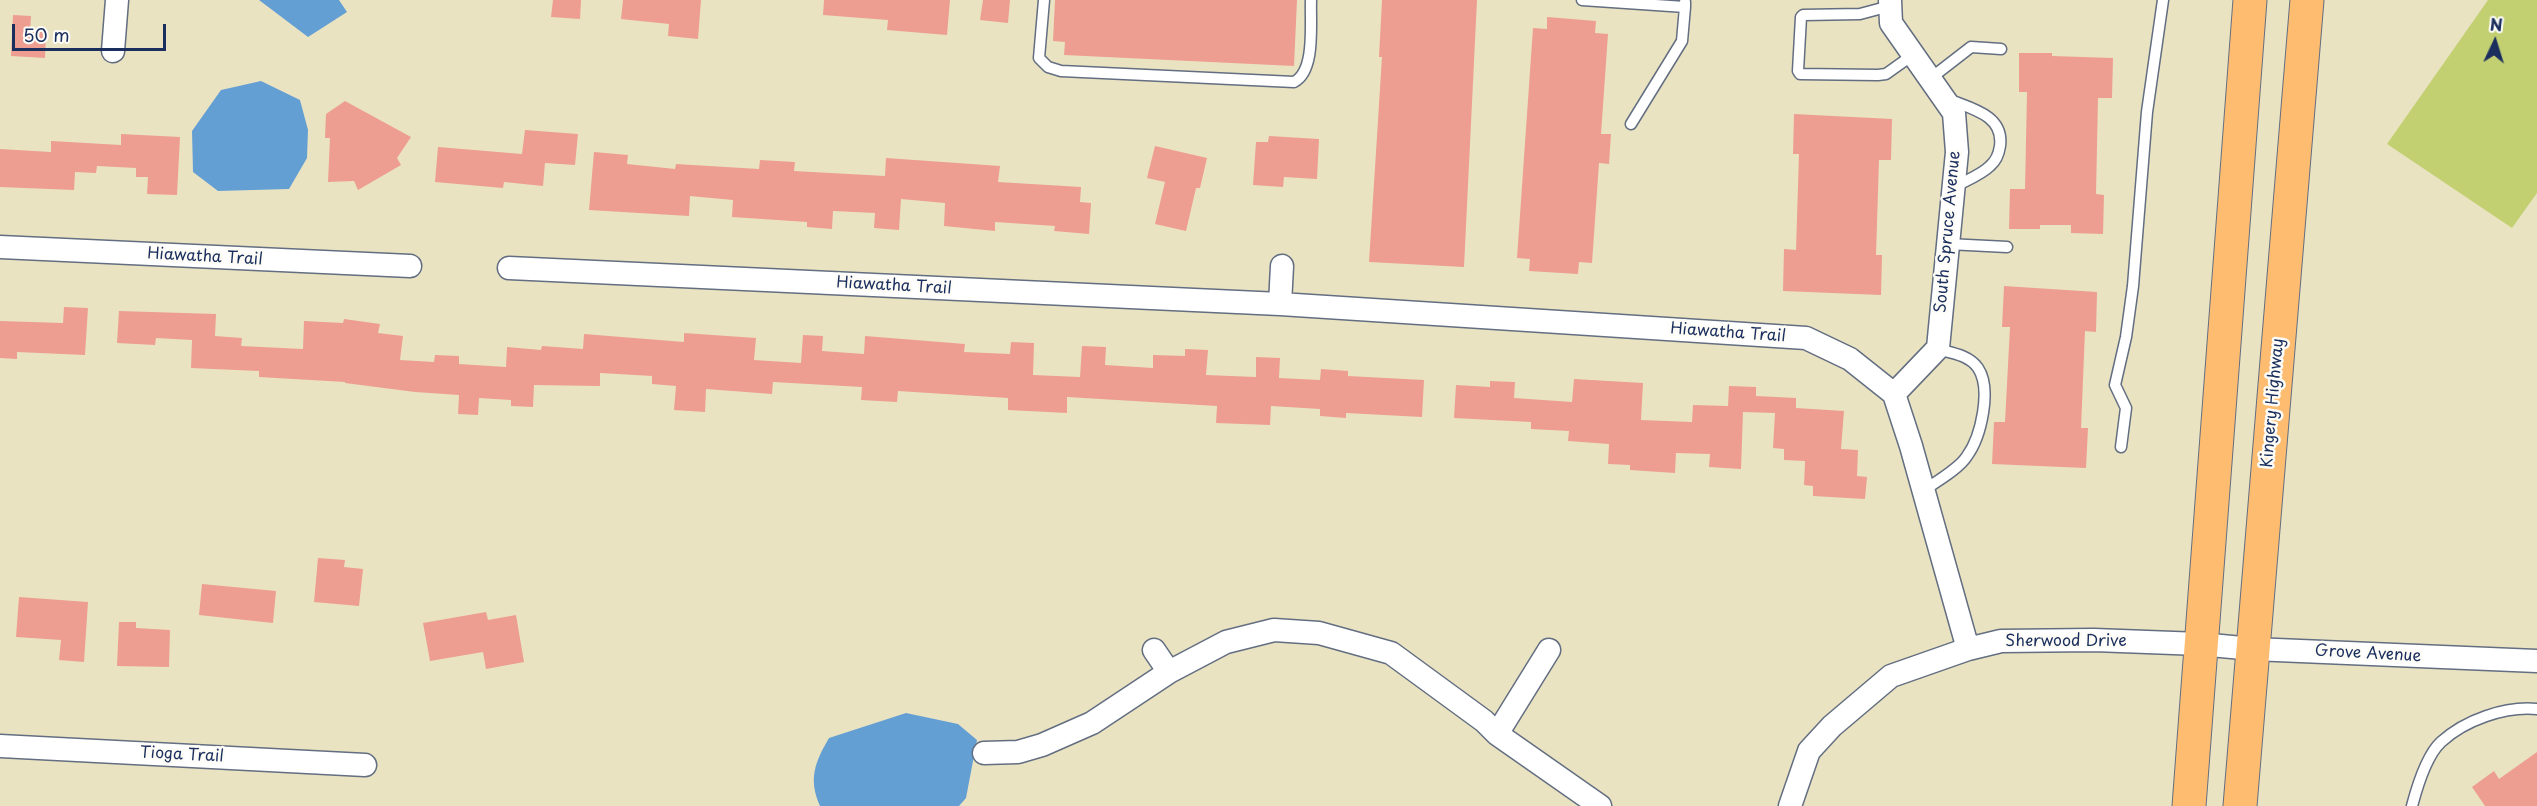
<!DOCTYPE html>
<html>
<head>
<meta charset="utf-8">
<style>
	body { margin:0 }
	#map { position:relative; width:2537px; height:806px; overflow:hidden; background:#eae3c2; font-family:"Playpen Sans",sans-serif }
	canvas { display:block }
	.north { position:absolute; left:2465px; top:12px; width:60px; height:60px; -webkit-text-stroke:4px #fdfcf7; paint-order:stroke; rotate:4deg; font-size:16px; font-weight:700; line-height:24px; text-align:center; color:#1b2f5e }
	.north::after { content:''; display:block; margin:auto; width:21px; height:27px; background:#1b2f5e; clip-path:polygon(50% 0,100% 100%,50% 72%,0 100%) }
	.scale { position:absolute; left:12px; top:24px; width:154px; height:27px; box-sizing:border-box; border:3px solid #1b2f5e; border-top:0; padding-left:8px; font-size:18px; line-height:21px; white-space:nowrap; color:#1b2f5e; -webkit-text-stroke:4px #fdfcf7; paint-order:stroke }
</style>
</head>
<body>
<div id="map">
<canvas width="2537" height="806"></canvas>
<div class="north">N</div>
<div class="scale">50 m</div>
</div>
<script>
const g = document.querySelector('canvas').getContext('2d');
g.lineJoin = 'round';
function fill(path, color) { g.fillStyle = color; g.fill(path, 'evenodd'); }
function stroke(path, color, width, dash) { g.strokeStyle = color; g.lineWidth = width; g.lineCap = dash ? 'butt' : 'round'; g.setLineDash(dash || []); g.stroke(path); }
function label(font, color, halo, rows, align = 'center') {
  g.font = font + ' "Playpen Sans",sans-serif'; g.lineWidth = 5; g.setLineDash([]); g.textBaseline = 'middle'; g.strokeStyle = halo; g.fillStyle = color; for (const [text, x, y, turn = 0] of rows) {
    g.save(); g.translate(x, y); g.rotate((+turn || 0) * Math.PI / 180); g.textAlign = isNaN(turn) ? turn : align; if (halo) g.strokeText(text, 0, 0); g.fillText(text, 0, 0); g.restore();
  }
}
const green = new Path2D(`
	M 2488,0 L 2537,0 L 2537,193 L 2512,228 L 2387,144 Z`);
const water = new Path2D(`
	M 259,0 L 339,0 L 347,12 L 308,37 Z
	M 261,81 L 300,100 L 308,130 L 307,158 L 289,189 L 218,191 L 193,172 L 192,131 L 221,90 Z
	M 906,713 L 958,724 L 977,740 L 966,798 L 959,806 L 820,806 C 808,779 815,762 829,738 Z`);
const building = new Path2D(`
	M 553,0 L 581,0 L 580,19 L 551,17 Z
	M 623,0 L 701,0 L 698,39 L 668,36 L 669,24 L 621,19 Z
	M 824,0 L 950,0 L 947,35 L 887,30 L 888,20 L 823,15 Z
	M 983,0 L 1010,0 L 1008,23 L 980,20 Z
	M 1055,0 L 1297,0 L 1294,66 L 1064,55 L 1065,42 L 1053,41 Z
	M 1382,0 L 1477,0 L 1464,267 L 1369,262 L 1382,57 L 1379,57 Z
	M 13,15 L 31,16 L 30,32 L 46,32 L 45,58 L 11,56 Z
	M 1547,17 L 1596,21 L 1595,33 L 1608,34 L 1601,134 L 1611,134 L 1609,164 L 1599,163 L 1592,263 L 1579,262 L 1578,274 L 1529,271 L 1530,259 L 1517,258 L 1533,28 L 1547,29 Z
	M 2019,53 L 2052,53 L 2052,56 L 2113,58 L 2112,98 L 2098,98 L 2096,194 L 2104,195 L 2103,234 L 2071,233 L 2071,225 L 2040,225 L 2040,229 L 2009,229 L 2010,189 L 2025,189 L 2027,92 L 2019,92 Z
	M 345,101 L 411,137 L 397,158 L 401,165 L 358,190 L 354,181 L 328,182 L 330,138 L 325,138 L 326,114 Z
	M 1794,114 L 1892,119 L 1891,160 L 1879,160 L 1876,255 L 1882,255 L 1881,295 L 1783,291 L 1784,249 L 1796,250 L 1799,154 L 1793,154 Z
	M 525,130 L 578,134 L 575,165 L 545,163 L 543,186 L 504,182 L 503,188 L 435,182 L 438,147 L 522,154 Z
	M 121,134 L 180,137 L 177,195 L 147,194 L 148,177 L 136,177 L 136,168 L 97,166 L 96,173 L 75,172 L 74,190 L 0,187 L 0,149 L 51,152 L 51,141 L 121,145 Z
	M 1269,136 L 1319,139 L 1317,179 L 1284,177 L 1283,187 L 1253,185 L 1256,142 L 1268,142 Z
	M 1155,146 L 1207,158 L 1200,188 L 1196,188 L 1186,231 L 1155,224 L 1165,182 L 1147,178 Z
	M 594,152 L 628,155 L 627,164 L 675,169 L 676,164 L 759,169 L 760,160 L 795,162 L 794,171 L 885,176 L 886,158 L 1000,166 L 998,182 L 1081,187 L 1080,202 L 1091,203 L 1089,234 L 1054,231 L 1055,226 L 995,222 L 995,231 L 944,226 L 945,203 L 901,199 L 899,230 L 874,228 L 875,213 L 833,211 L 832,229 L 807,227 L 807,222 L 732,217 L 733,200 L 690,196 L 689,216 L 589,210 Z
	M 2004,286 L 2097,292 L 2096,332 L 2085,331 L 2081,428 L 2088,428 L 2086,468 L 1992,464 L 1994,422 L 2005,422 L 2010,327 L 2002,327 Z
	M 64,307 L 88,308 L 85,355 L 17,352 L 17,359 L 0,358 L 0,321 L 63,323 Z
	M 119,311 L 216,314 L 215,336 L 242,338 L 241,346 L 303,349 L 304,321 L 343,323 L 344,319 L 380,324 L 378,333 L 403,336 L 400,360 L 434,362 L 435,355 L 459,356 L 459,364 L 506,367 L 507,347 L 541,350 L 542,346 L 583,349 L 584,334 L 684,342 L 684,333 L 756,338 L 754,360 L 801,363 L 803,335 L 823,336 L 822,351 L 864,354 L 865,336 L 965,344 L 964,352 L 1010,354 L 1011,342 L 1034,343 L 1033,375 L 1080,377 L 1082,346 L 1106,347 L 1105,365 L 1153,368 L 1153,355 L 1185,356 L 1185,349 L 1208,350 L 1206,375 L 1256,377 L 1256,357 L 1280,358 L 1279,378 L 1320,380 L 1321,369 L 1348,371 L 1348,376 L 1424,380 L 1422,417 L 1346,413 L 1346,418 L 1320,416 L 1320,409 L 1271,406 L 1270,425 L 1216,423 L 1217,406 L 1067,397 L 1067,413 L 1008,410 L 1008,398 L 898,391 L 897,402 L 861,400 L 862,387 L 773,382 L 772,394 L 706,389 L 705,412 L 674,410 L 676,386 L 652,384 L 652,376 L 600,373 L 600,386 L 534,385 L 533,407 L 511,406 L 511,400 L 479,398 L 478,415 L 458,414 L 459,395 L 415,392 L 345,383 L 345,382 L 259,377 L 259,371 L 191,368 L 192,340 L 156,338 L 155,345 L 117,343 Z
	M 1574,379 L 1643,383 L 1641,420 L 1692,422 L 1693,405 L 1728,406 L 1729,386 L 1756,387 L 1756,396 L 1796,398 L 1796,408 L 1844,411 L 1841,449 L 1858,450 L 1857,476 L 1867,477 L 1865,499 L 1813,496 L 1813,486 L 1804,485 L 1805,461 L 1784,460 L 1784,449 L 1773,448 L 1775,413 L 1743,412 L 1741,469 L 1709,467 L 1710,454 L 1676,453 L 1675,473 L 1630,470 L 1630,465 L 1608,464 L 1609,444 L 1568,441 L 1569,431 L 1531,429 L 1531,422 L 1454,418 L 1456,385 L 1490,387 L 1490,381 L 1515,382 L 1514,398 L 1572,402 Z
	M 318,558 L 345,560 L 344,567 L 363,569 L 359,606 L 314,602 Z
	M 202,584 L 276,591 L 273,623 L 199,615 Z
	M 19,597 L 88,602 L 84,662 L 59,660 L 61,640 L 16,637 Z
	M 486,612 L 488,620 L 516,615 L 524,662 L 486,669 L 483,652 L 430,661 L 423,623 Z
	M 119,622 L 136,622 L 136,628 L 170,630 L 169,667 L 117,666 Z
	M 2537,752 L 2537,806 L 2485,806 L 2472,787 L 2494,771 L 2499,779 Z`);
const service = new Path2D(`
	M 1044,0 L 1039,58 L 1048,67 L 1061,71 L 1294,82 C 1316,71 1310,23 1311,0
	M 1582,0 L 1685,7 L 1685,2
	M 1890,6 L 1860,14 L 1803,15 L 1801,17 L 1798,71 L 1800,74 L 1878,75 L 1886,74 L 1914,54
	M 1931,78 L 1971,47 L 2001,49
	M 1950,100 C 1973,109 2004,116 2000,146 C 1999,153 1996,161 1990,166 C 1981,175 1965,181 1954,187
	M 1631,124 L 1682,41 L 1685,7
	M 1948,244 L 2007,247
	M 2121,447 L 2126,408 L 2115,385 L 2126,337 L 2133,286 L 2147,112 L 2163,0
	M 1924,490 C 1936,482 1960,468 1967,456 C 1981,437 1992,389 1978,368 C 1969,355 1952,353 1937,349
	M 2412,806 C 2417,787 2426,756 2441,742 C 2465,720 2505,706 2537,709`);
const minor = new Path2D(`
	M 1890,0 L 1891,23 L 1954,113 L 1957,152 L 1938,348 L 1894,394
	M 113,51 L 117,0
	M 0,247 L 410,266
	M 509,268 L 1280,304 L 1806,338 L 1850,359 L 1894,394 L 1911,446 L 1968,649
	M 1280,304 L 1282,266
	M 1154,650 L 1169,672
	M 1497,734 L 1549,650
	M 0,746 L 365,765
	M 984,753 L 1018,752 L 1042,745 L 1092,723 L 1169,672 L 1226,642 L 1274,630 L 1319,633 L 1391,653 L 1484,721 L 1497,734 L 1600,806
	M 1790,806 L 1809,751 L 1832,726 L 1891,676 L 1968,649 L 2001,641 L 2094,640 L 2200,644 L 2253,649 L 2537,661`);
const trunk = new Path2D(`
	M 2189,806 L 2250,0
	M 2240,806 L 2307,0`);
const streetNames = [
	["South Spruce Avenue",1948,232,-85],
	["Hiawatha Trail",205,257,3],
	["Hiawatha Trail",894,286,3],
	["Hiawatha Trail",1728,333,4],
	["Kingery Highway",2273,403,-85],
	["Sherwood Drive",2066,642],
	["Grove Avenue",2368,654,3],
	["Tioga Trail",182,755,3]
];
fill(green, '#c3d072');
fill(water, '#649fd4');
fill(building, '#ed9e91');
stroke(service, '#636e81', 13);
stroke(minor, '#636e81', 25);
stroke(trunk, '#636e81', 35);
stroke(service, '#fff', 10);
stroke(minor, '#fff', 22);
stroke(trunk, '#febc70', 33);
label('16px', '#1b2f5e', '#fdfcf7', streetNames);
</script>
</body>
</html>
